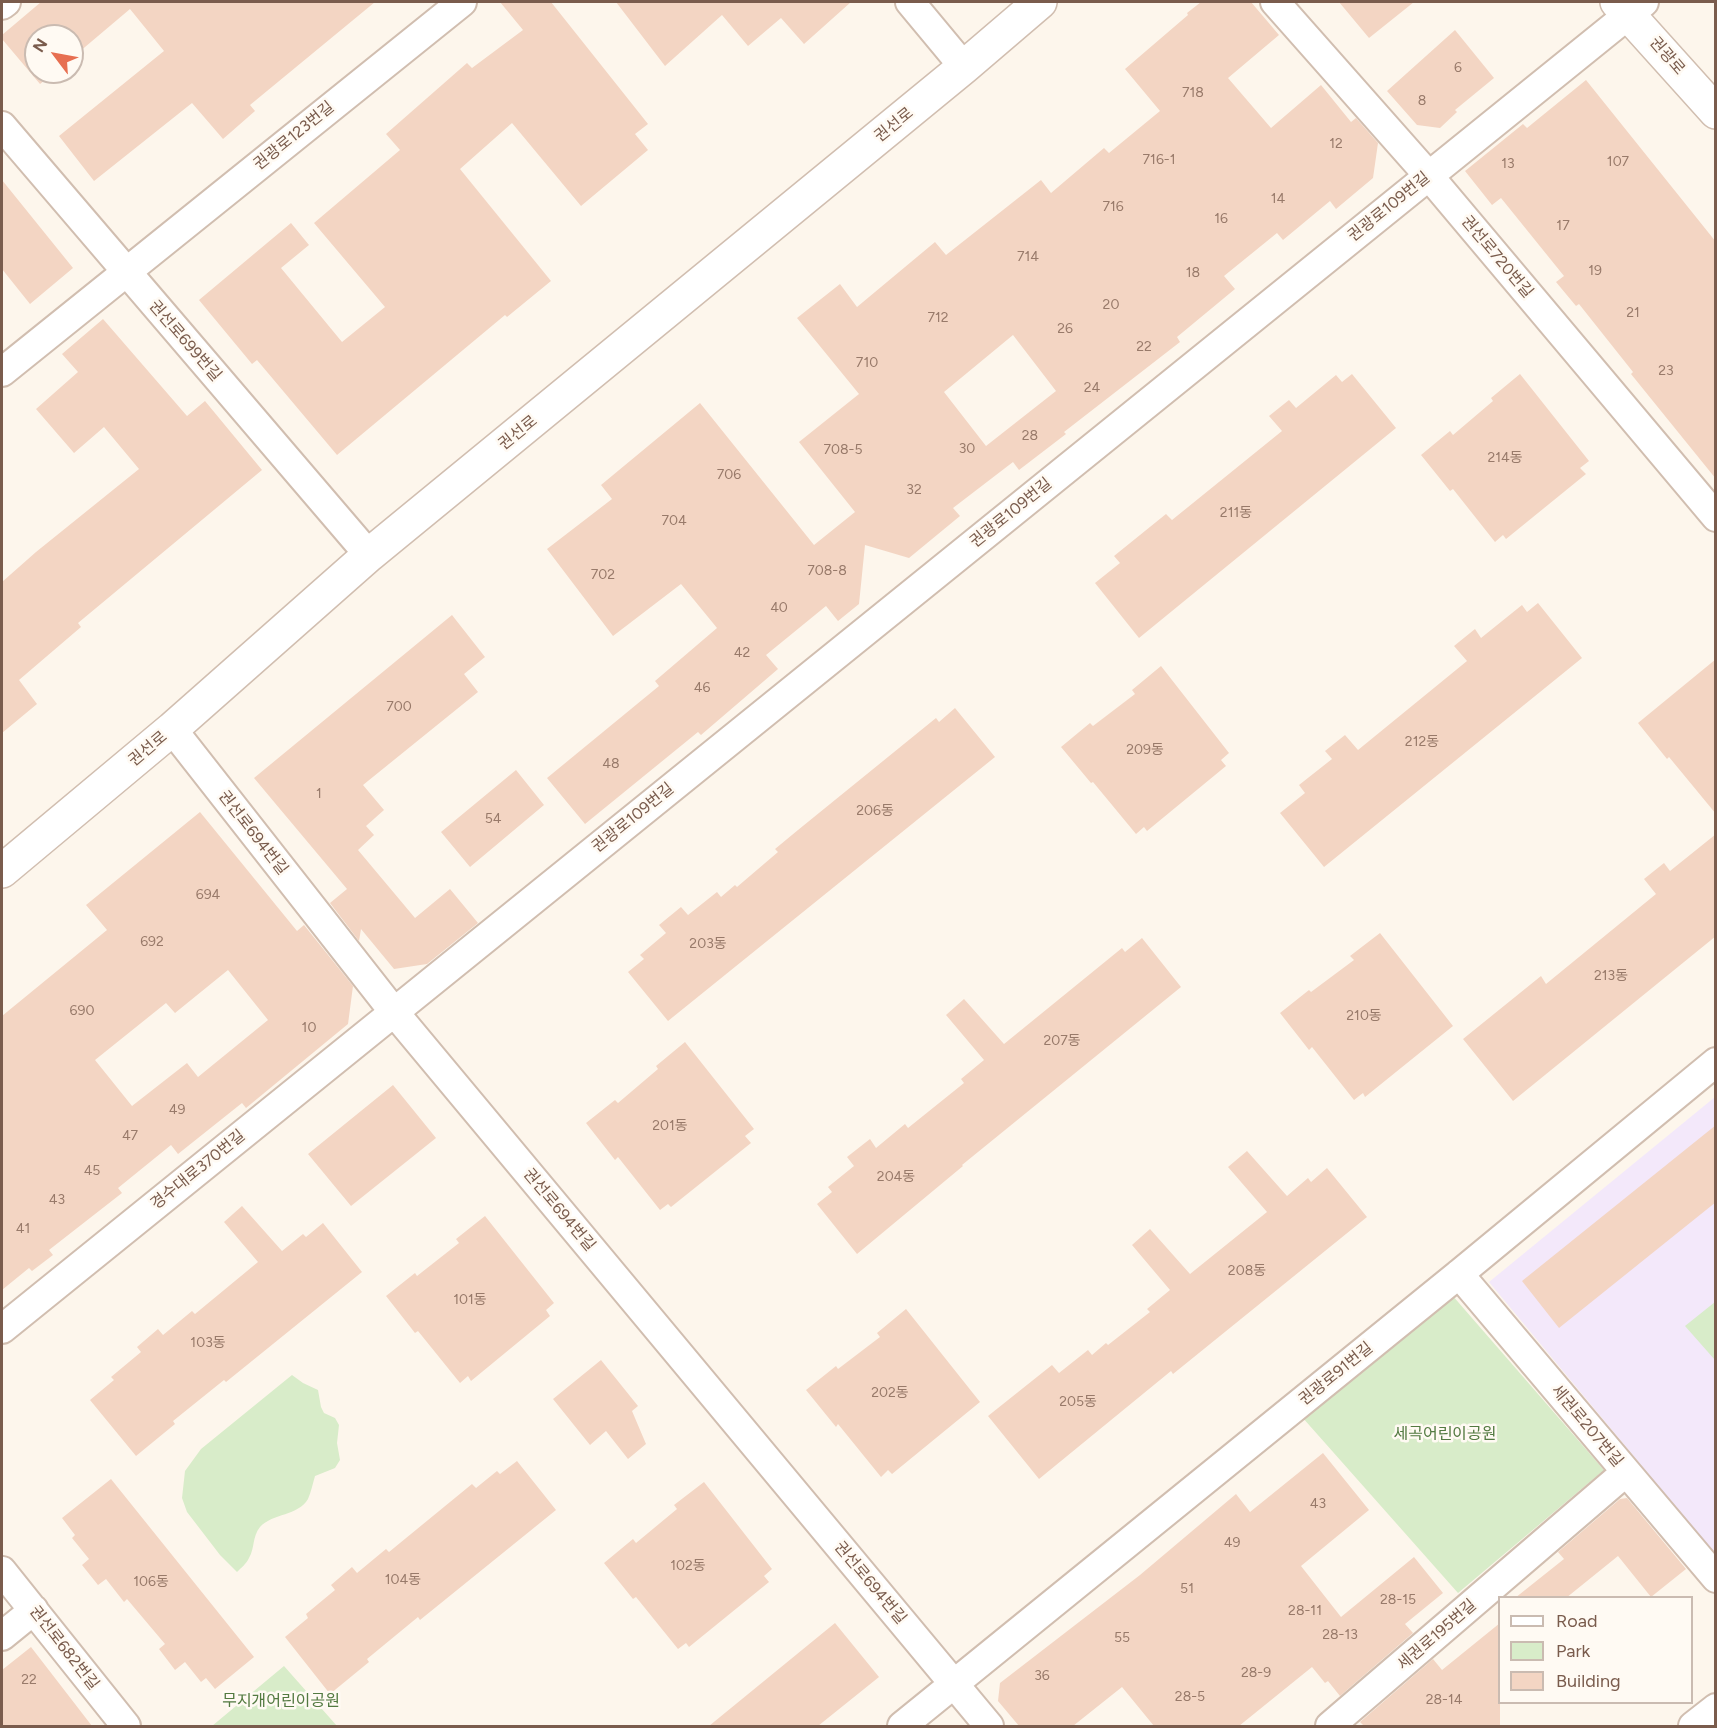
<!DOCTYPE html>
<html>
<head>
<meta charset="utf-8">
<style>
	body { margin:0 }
	#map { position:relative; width:1717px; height:1728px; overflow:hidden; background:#fdf6ec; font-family:Figtree,sans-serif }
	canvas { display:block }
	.frame { position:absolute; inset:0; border:3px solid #7a5c4d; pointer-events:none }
	.legend { position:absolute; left:1498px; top:1596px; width:195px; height:108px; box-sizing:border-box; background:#fffaf3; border:2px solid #cabbb1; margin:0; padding:8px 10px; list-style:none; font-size:18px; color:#7a5c4d }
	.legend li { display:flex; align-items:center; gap:12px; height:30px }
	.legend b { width:30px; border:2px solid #cabbb1 }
	.north { position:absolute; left:24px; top:24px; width:60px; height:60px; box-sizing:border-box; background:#fffaf3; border:2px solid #cabbb1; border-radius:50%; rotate:302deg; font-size:16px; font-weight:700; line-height:24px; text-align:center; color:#7a5c4d }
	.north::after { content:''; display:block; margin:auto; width:21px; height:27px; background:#e76f51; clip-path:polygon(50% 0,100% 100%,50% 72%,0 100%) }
</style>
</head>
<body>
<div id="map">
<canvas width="1717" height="1728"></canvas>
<div class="frame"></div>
<ul class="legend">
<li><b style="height:8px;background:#fff"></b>Road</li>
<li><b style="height:16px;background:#d8ecc9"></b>Park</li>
<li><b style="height:16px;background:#f3d5c3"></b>Building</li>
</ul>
<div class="north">N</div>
</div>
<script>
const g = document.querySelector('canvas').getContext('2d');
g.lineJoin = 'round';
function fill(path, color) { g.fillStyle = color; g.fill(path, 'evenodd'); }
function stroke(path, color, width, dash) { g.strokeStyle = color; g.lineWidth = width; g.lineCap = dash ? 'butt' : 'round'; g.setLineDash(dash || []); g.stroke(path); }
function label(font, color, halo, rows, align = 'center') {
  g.font = font + ' Figtree,"Noto Sans KR",sans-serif'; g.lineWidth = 5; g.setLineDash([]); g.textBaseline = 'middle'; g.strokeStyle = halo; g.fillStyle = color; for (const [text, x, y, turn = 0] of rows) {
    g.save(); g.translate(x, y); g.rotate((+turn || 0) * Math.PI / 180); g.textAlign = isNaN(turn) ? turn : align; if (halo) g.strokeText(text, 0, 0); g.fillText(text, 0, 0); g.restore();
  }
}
const education = new Path2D(`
	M 1715,1097 L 1715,1554 L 1489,1282 Z`);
const green = new Path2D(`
	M 1452,1295 L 1604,1470 L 1458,1593 L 1302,1417 Z
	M 1715,1302 L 1715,1360 L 1685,1326 Z
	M 292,1375 L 303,1383 L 318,1390 L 321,1407 L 324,1413 L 335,1418 L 339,1425 L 337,1443 L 340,1460 L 335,1468 L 315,1476 C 313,1483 311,1492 308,1499 C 298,1516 273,1513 260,1527 C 252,1537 255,1548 249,1558 C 247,1563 241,1568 237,1572 L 220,1555 L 187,1512 L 182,1498 L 185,1471 L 201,1449 Z
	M 284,1666 L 337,1726 L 212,1726 Z`);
const building = new Path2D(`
	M 41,2 L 375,2 L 250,105 L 255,111 L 223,139 L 192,103 L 94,181 L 59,136 L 164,51 L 130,9 L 72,58 L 72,36 L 36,36 L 36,72 L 55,72 L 40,84 L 2,39 L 2,35 Z
	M 500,2 L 551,2 L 648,124 L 635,134 L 648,150 L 581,206 L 512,123 L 460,169 L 551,281 L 507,317 L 505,315 L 337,455 L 257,360 L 252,364 L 199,300 L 291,223 L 309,245 L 281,268 L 342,342 L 385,307 L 314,223 L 400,150 L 386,134 L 467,63 L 472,68 L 523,30 Z
	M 616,2 L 851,2 L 804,44 L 781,18 L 748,46 L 722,15 L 665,66 Z
	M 1201,2 L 1251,2 L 1279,35 L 1228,78 L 1271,128 L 1321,85 L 1351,122 L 1356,118 L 1378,143 L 1373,178 L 1336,209 L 1330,201 L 1283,240 L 1277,233 L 1224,276 L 1235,289 L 1177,337 L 1180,342 L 1064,432 L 1066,434 L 1019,470 L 1013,462 L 953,508 L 960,516 L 909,558 L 865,545 L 859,604 L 838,621 L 826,606 L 766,655 L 778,669 L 701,735 L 698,732 L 585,824 L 547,778 L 659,686 L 655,681 L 717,628 L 681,584 L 613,636 L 547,549 L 612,499 L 601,485 L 700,403 L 814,545 L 855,512 L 799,442 L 859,394 L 797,318 L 840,284 L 857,307 L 935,242 L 946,255 L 1041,180 L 1051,193 L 1104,148 L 1109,153 L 1160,111 L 1125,69 L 1188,15 L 1187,13 ZM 1013,335 L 1056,391 L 986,446 L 944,392 Z
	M 1339,2 L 1414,2 L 1369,38 Z
	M 1455,30 L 1494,78 L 1455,110 L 1457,112 L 1440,128 L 1417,125 L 1387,91 Z
	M 1586,80 L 1716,242 L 1716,479 L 1631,374 L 1633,372 L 1579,304 L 1576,306 L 1556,282 L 1564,276 L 1501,198 L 1492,205 L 1465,171 L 1523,124 L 1527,128 Z
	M 2,180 L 73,268 L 30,304 L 2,269 Z
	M 103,319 L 187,416 L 205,401 L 262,470 L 78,623 L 81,627 L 19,680 L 37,704 L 2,733 L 2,582 L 36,552 L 139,469 L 104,427 L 74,453 L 36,409 L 78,372 L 62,354 Z
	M 1352,374 L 1396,428 L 1139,638 L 1095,583 L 1120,563 L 1114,556 L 1166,514 L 1172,520 L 1282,431 L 1269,416 L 1289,400 L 1296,408 L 1336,375 L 1342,382 Z
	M 1520,374 L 1589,461 L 1580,468 L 1586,474 L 1506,539 L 1503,535 L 1495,542 L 1453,489 L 1450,491 L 1421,455 L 1450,431 L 1453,435 L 1493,401 L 1491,398 Z
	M 1538,603 L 1582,658 L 1324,867 L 1280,813 L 1305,793 L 1299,785 L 1332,759 L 1325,751 L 1345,735 L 1358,750 L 1467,661 L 1454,646 L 1475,629 L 1481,638 L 1522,605 L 1527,612 Z
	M 452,615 L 485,657 L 464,674 L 478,692 L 363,785 L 384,810 L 366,826 L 374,835 L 358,850 L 415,918 L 450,889 L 478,923 L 427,964 L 394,969 L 361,929 L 359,941 L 330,903 L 347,889 L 254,778 Z
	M 1716,659 L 1716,814 L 1669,757 L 1667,759 L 1638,723 Z
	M 1161,666 L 1229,753 L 1221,760 L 1226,766 L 1147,831 L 1144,827 L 1136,834 L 1093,782 L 1091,783 L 1061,747 L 1090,723 L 1093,726 L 1135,694 L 1132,690 Z
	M 955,708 L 995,757 L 668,1021 L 628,972 L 644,959 L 640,955 L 666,933 L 659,925 L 681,907 L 688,915 L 717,892 L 721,897 L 735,885 L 737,887 L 778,852 L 775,849 L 798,830 L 936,718 L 939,722 Z
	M 516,770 L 544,805 L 470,867 L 441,832 Z
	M 200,812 L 297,931 L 304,925 L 353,986 L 348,1024 L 246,1108 L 242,1103 L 178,1154 L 171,1145 L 118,1188 L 122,1193 L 49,1250 L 53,1255 L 32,1271 L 29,1268 L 2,1290 L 2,1016 L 107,930 L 86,905 ZM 228,970 L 268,1020 L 198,1077 L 187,1063 L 132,1106 L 95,1060 L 166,1003 L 175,1013 Z
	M 1716,834 L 1716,936 L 1513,1101 L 1463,1039 L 1541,976 L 1546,984 L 1656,894 L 1644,879 L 1664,863 L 1670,871 Z
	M 1380,933 L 1453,1026 L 1365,1097 L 1363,1093 L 1354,1100 L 1312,1047 L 1309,1050 L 1280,1013 L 1309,990 L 1311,992 L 1354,960 L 1350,956 Z
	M 1142,938 L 1181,987 L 962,1165 L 963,1166 L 857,1254 L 817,1204 L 832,1192 L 828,1187 L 854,1166 L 847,1157 L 870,1139 L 876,1148 L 905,1124 L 908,1128 L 964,1083 L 961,1079 L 984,1060 L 946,1015 L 964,999 L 1004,1044 L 1122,948 L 1125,952 Z
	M 685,1042 L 754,1129 L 745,1136 L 751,1143 L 671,1207 L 668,1204 L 660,1210 L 618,1157 L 615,1160 L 586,1123 L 615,1100 L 618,1103 L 658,1069 L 656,1066 Z
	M 393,1085 L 436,1138 L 351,1206 L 308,1154 Z
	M 1716,1125 L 1716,1202 L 1559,1328 L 1522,1281 Z
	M 1247,1151 L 1287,1196 L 1308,1178 L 1311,1182 L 1327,1168 L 1367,1217 L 1173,1374 L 1171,1371 L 1039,1479 L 988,1416 L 1052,1365 L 1059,1373 L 1088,1350 L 1092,1355 L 1106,1343 L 1108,1345 L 1150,1312 L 1147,1309 L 1170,1290 L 1132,1245 L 1150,1229 L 1190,1274 L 1267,1212 L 1228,1167 Z
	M 242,1206 L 282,1251 L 303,1234 L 306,1237 L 323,1223 L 362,1272 L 226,1382 L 224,1380 L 173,1421 L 175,1424 L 136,1456 L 90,1400 L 114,1380 L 111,1377 L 141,1352 L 137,1347 L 158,1329 L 163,1335 L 192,1311 L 195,1314 L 258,1262 L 224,1222 Z
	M 485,1216 L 554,1303 L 546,1310 L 550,1316 L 471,1381 L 468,1376 L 460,1383 L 418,1331 L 415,1333 L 386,1296 L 415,1273 L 417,1276 L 459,1243 L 456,1239 Z
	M 906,1309 L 980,1402 L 892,1474 L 888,1470 L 881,1477 L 838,1424 L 836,1427 L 806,1390 L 836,1366 L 838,1369 L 880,1337 L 877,1333 Z
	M 601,1360 L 638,1406 L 632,1411 L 646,1444 L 628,1459 L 606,1431 L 590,1445 L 553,1399 Z
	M 1323,1453 L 1369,1510 L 1301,1566 L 1341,1617 L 1414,1557 L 1443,1593 L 1405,1624 L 1413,1633 L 1340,1696 L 1328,1681 L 1325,1683 L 1312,1667 L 1239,1726 L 1154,1726 L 1122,1687 L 1073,1726 L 1019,1726 L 998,1701 L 1000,1683 L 1140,1575 L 1236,1494 L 1250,1512 Z
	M 517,1461 L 556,1510 L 420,1620 L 418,1617 L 367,1659 L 369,1662 L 330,1694 L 285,1637 L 308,1618 L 306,1614 L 335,1590 L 331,1585 L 352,1567 L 357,1573 L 386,1549 L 389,1552 L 472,1484 L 476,1488 L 497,1471 L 500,1474 Z
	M 111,1479 L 254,1657 L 215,1689 L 206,1678 L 201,1682 L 185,1662 L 175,1670 L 159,1649 L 165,1644 L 127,1599 L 124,1602 L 106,1579 L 98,1585 L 82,1565 L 89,1559 L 72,1538 L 75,1535 L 62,1518 Z
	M 704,1482 L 772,1569 L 764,1576 L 769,1582 L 689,1647 L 686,1643 L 678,1649 L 636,1597 L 633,1599 L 604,1563 L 633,1539 L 636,1543 L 677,1509 L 674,1505 Z
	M 1627,1498 L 1686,1569 L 1651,1597 L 1618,1556 L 1566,1598 L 1515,1598 L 1564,1559 L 1558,1552 L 1620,1499 Z
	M 835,1623 L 879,1677 L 818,1726 L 709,1726 Z
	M 1500,1623 L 1500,1726 L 1364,1726 L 1360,1722 L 1433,1659 L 1442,1670 Z
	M 31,1647 L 92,1726 L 2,1726 L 2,1670 Z`);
const minor = new Path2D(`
	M 910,2 L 964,67
	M 1275,2 L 1429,176 L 1716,517
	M 2,5 L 6,2
	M 2,126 L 369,555
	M 2,372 L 462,2
	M 172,729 L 394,1012 L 989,1726
	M 1459,1274 L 1716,1578
	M 2,1329 L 1644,2
	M 2,1571 L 126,1726
	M 2,1636 L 34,1610
	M 902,1726 L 1459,1274 L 1716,1062
	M 1330,1726 L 1626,1472
	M 1693,1726 L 1716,1708`);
const tertiary = new Path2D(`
	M 1617,2 L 1716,112
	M 2,871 L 172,729 L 369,555 L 964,67 L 1040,2`);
const numberNames = [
	["6",1458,68],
	["718",1193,93],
	["8",1422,101],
	["12",1336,144],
	["716-1",1159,160],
	["107",1618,162],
	["13",1508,164],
	["14",1278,199],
	["716",1113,207],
	["16",1221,219],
	["17",1563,226],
	["714",1028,257],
	["19",1595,271],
	["18",1193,273],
	["20",1111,305],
	["21",1633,313],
	["712",938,318],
	["26",1065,329],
	["22",1144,347],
	["710",867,363],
	["23",1666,371],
	["24",1092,388],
	["28",1030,436],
	["30",967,449],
	["708-5",843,450],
	["214동",1505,458],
	["706",729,475],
	["32",914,490],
	["211동",1236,513],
	["704",674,521],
	["708-8",827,571],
	["702",603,575],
	["40",779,608],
	["42",742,653],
	["46",702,688],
	["700",399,707],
	["212동",1422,742],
	["209동",1145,750],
	["48",611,764],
	["1",319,794],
	["206동",875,811],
	["54",493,819],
	["694",208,895],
	["692",152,942],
	["203동",708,944],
	["213동",1611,976],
	["690",82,1011],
	["210동",1364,1016],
	["10",309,1028],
	["207동",1062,1041],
	["49",177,1110],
	["201동",670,1126],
	["47",130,1136],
	["45",92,1171],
	["204동",896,1177],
	["43",57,1200],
	["41",23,1229],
	["208동",1247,1271],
	["101동",470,1300],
	["103동",208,1343],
	["202동",890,1393],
	["205동",1078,1402],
	["43",1318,1504],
	["49",1232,1543],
	["102동",688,1566],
	["104동",403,1580],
	["106동",151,1582],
	["51",1187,1589],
	["28-15",1398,1600],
	["28-11",1305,1611],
	["28-13",1340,1635],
	["55",1122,1638],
	["28-9",1256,1673],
	["36",1042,1676],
	["22",29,1680],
	["28-5",1190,1697],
	["28-14",1444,1700]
];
const streetNames = [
	["권광로",1667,56,49],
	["권선로",894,125,-39],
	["권광로123번길",294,136,-39],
	["권광로109번길",1389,207,-39],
	["권선로720번길",1497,257,50],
	["권선로699번길",185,341,49],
	["권선로",518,433,-39],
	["권광로109번길",1011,513,-39],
	["권선로",148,749,-40],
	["권광로109번길",633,818,-39],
	["권선로694번길",253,833,52],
	["경수대로370번길",198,1170,-39],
	["권선로694번길",559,1210,50],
	["권광로91번길",1336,1374,-39],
	["세권로207번길",1587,1426,50],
	["권선로694번길",870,1583,50],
	["세권로195번길",1437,1635,-41],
	["권선로682번길",64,1648,52]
];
const parkNames = [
	["세곡어린이공원",1445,1434],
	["무지개어린이공원",281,1701]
];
fill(education, '#f3e8fa');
fill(green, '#d8ecc9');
fill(building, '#f3d5c3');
stroke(minor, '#d1beb0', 32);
stroke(tertiary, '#d1beb0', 36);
stroke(minor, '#fff', 28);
stroke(tertiary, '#fff', 33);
label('14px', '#987a6a', null, numberNames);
label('16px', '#7a5c4d', '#fffaf3', streetNames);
label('16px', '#537a41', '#fffaf3', parkNames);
</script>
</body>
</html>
